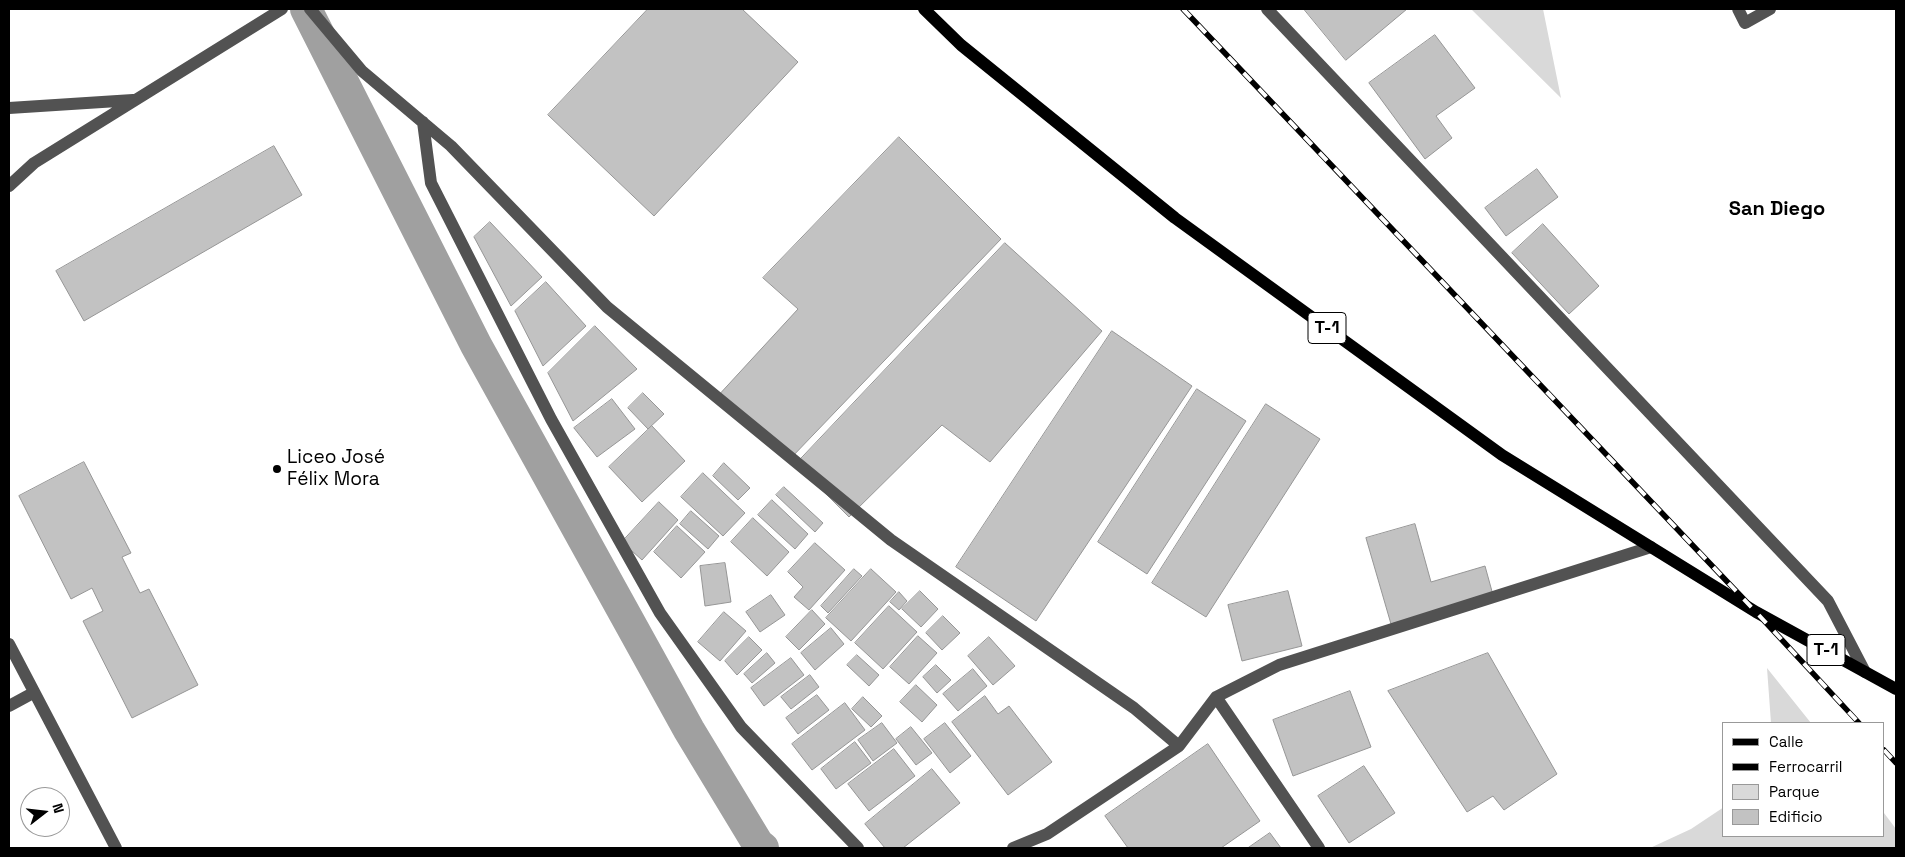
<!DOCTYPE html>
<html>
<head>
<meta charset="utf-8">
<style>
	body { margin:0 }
	#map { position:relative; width:1905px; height:857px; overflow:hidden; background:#fff; font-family:"Space Grotesk",sans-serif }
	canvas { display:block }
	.frame { position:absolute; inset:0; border:10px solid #000; pointer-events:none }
	.legend { position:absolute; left:1722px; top:722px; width:162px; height:115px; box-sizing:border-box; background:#fff; border:1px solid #999; margin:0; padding:6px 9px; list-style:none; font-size:15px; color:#000 }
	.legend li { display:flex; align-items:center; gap:10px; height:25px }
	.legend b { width:25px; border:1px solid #999 }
	.north { position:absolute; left:20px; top:787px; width:50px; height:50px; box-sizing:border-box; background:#fff; border:1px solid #999; border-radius:50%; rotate:74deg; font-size:14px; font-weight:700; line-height:20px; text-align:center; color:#000 }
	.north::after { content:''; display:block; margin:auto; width:18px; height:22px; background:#000; clip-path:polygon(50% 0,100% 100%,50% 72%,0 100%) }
</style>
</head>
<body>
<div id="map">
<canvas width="1905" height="857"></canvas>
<div class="frame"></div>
<ul class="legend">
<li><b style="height:6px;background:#000"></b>Calle</li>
<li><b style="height:6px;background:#000"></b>Ferrocarril</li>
<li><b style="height:14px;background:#d9d9d9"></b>Parque</li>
<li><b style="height:14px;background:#c2c2c2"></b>Edificio</li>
</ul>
<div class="north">N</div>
</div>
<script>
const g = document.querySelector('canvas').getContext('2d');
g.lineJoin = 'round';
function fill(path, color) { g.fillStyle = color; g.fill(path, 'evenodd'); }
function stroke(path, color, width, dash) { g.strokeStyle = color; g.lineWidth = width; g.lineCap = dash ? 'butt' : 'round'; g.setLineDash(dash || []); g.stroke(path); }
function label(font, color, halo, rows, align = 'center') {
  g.font = font + ' "Space Grotesk",sans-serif'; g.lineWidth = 4; g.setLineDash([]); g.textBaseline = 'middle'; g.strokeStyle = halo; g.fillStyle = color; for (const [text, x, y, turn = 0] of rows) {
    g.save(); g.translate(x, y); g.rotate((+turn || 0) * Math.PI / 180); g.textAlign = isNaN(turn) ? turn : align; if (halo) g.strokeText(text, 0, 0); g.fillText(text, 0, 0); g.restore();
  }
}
const green = new Path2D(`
	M 1471,9 L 1543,9 L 1561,98 Z
	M 1767,668 L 1811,723 L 1771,723 Z
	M 1724,807 L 1724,836 L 1884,836 L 1884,813 L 1896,829 L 1896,848 L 1650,848 L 1691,829 Z`);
const canal = new Path2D(`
	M 306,9 L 476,345 L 689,730 L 758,844 L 763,848`);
const building = new Path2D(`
	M 648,9 L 742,9 L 798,62 L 654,216 L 548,115 Z
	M 1304,9 L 1407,9 L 1346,60 Z
	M 1435,35 L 1475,88 L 1436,116 L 1452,138 L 1425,159 L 1369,83 Z
	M 899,137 L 1001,239 L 790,459 L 716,398 L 798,309 L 763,278 Z
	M 274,146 L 302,195 L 84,321 L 56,271 Z
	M 1537,169 L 1558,197 L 1506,236 L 1485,208 Z
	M 490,222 L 542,277 L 511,306 L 474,237 Z
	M 1543,224 L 1599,286 L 1569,314 L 1512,253 Z
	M 1005,243 L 1102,331 L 990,462 L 942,425 L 849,517 L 796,464 Z
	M 546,282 L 586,326 L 543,366 L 515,311 Z
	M 595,326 L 637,369 L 573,421 L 548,373 Z
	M 1112,331 L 1192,386 L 1036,621 L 956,567 Z
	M 1197,389 L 1246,421 L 1147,574 L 1098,542 Z
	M 643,393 L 664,414 L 648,429 L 628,408 Z
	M 612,399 L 635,429 L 597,457 L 574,428 Z
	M 1266,404 L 1320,439 L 1206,617 L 1152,583 Z
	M 652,426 L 685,461 L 642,502 L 609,467 Z
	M 84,462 L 131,553 L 122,557 L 140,593 L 149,589 L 198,685 L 132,718 L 83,621 L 103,611 L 92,588 L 71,599 L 19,496 Z
	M 724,463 L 750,488 L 738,500 L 713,476 Z
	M 703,473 L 745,513 L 723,536 L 681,497 Z
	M 784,487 L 823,523 L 815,532 L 776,495 Z
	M 772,500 L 808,534 L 795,549 L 758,515 Z
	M 659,502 L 678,520 L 642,560 L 622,542 Z
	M 691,511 L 719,536 L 708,549 L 680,524 Z
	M 753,518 L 789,552 L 767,576 L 731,542 Z
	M 1415,524 L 1431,582 L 1485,566 L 1493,595 L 1391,624 L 1366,538 Z
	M 677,526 L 705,552 L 681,578 L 654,552 Z
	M 815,543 L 845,570 L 809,610 L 794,597 L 803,587 L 788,572 Z
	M 725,563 L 731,602 L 705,606 L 700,566 Z
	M 854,569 L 862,576 L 828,613 L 821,606 Z
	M 871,569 L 896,592 L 851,641 L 826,618 Z
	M 920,591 L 938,609 L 921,627 L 902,609 Z
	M 1288,591 L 1302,646 L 1242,661 L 1228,605 Z
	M 899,592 L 907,601 L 899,610 L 890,602 Z
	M 771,595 L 785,615 L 760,632 L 746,612 Z
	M 889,606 L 917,632 L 883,669 L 855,643 Z
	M 812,610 L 825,624 L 799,650 L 786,637 Z
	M 724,612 L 746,631 L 720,661 L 698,642 Z
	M 943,616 L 960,633 L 942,650 L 926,633 Z
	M 831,628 L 844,644 L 815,670 L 801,653 Z
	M 918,636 L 937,653 L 909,684 L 890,667 Z
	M 749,637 L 762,650 L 737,675 L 725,661 Z
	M 989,637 L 1015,666 L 993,685 L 968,656 Z
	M 767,653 L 775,663 L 752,683 L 744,674 Z
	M 1488,653 L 1557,774 L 1504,810 L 1493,796 L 1467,812 L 1388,691 Z
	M 857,655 L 879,675 L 869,686 L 847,665 Z
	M 791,658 L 804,675 L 764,706 L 751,688 Z
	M 936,665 L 951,680 L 937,693 L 923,677 Z
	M 973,669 L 987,686 L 958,711 L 943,694 Z
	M 810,675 L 819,687 L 791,709 L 781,697 Z
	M 916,685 L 937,705 L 922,722 L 900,702 Z
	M 1350,691 L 1371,747 L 1293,776 L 1273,720 Z
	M 817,695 L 829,710 L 798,734 L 786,718 Z
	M 985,696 L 998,714 L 1009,706 L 1052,762 L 1008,795 L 952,722 Z
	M 863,697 L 882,716 L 871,727 L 852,709 Z
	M 845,703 L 865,730 L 812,770 L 792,744 Z
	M 882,723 L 897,743 L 873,761 L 858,740 Z
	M 945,723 L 971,756 L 950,773 L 924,739 Z
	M 911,727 L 932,753 L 916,765 L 896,739 Z
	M 855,742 L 871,763 L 836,789 L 821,769 Z
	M 1208,744 L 1260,821 L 1221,848 L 1128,848 L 1105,816 Z
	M 894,749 L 915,776 L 869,811 L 848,784 Z
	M 1364,766 L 1395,813 L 1349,843 L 1318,796 Z
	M 932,769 L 960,803 L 903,848 L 885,848 L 865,824 Z
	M 1270,833 L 1281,848 L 1248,848 Z`);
const minor = new Path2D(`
	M 310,9 L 362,71 L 451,146 L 607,307 L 891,540 L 1134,708 L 1179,746 L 1216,697 L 1279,665 L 1651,547
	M 1267,9 L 1828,601 L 1865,672
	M 1738,9 L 1745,23 L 1770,9
	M 9,108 L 133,100
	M 423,122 L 431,183 L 551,419 L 660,613 L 741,727 L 858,848
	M 9,186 L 34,163 L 282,9
	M 9,644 L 116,848
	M 1216,697 L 1319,848
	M 9,706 L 33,693
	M 1013,848 L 1047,834 L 1179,746`);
const major = new Path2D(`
	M 924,9 L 961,45 L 1175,218 L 1502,455 L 1756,612 L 1896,689`);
const rail = new Path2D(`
	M 1183,9 L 1756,612 L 1859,723
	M 1884,750 L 1896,763`);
const markers = [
	[277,469,5,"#000"]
];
const shields = [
	[1327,328,38],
	[1826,650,38]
];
const shieldNames = [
	["T-1",1327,328],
	["T-1",1826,650]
];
const poiNames = [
	["Liceo José",287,458],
	["Félix Mora",287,480]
];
const neighbourhoodNames = [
	["San Diego",1777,210]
];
fill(green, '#d9d9d9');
stroke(canal, '#a0a0a0', 32);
fill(building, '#c2c2c2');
stroke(building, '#969696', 1);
stroke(minor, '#525252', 12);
stroke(major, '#000', 12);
stroke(rail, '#000', 5.5);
stroke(rail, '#fff', 4, [11]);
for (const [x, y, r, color] of markers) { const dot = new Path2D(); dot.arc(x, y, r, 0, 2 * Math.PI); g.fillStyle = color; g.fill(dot); stroke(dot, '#fff', 2); }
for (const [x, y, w] of shields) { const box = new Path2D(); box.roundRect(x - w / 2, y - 15.5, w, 31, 4); g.fillStyle = '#fff'; g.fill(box); stroke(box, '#000', 1); }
label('bold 18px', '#000', null, shieldNames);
label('19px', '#000', '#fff', poiNames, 'left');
label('bold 20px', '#000', '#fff', neighbourhoodNames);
</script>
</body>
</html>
